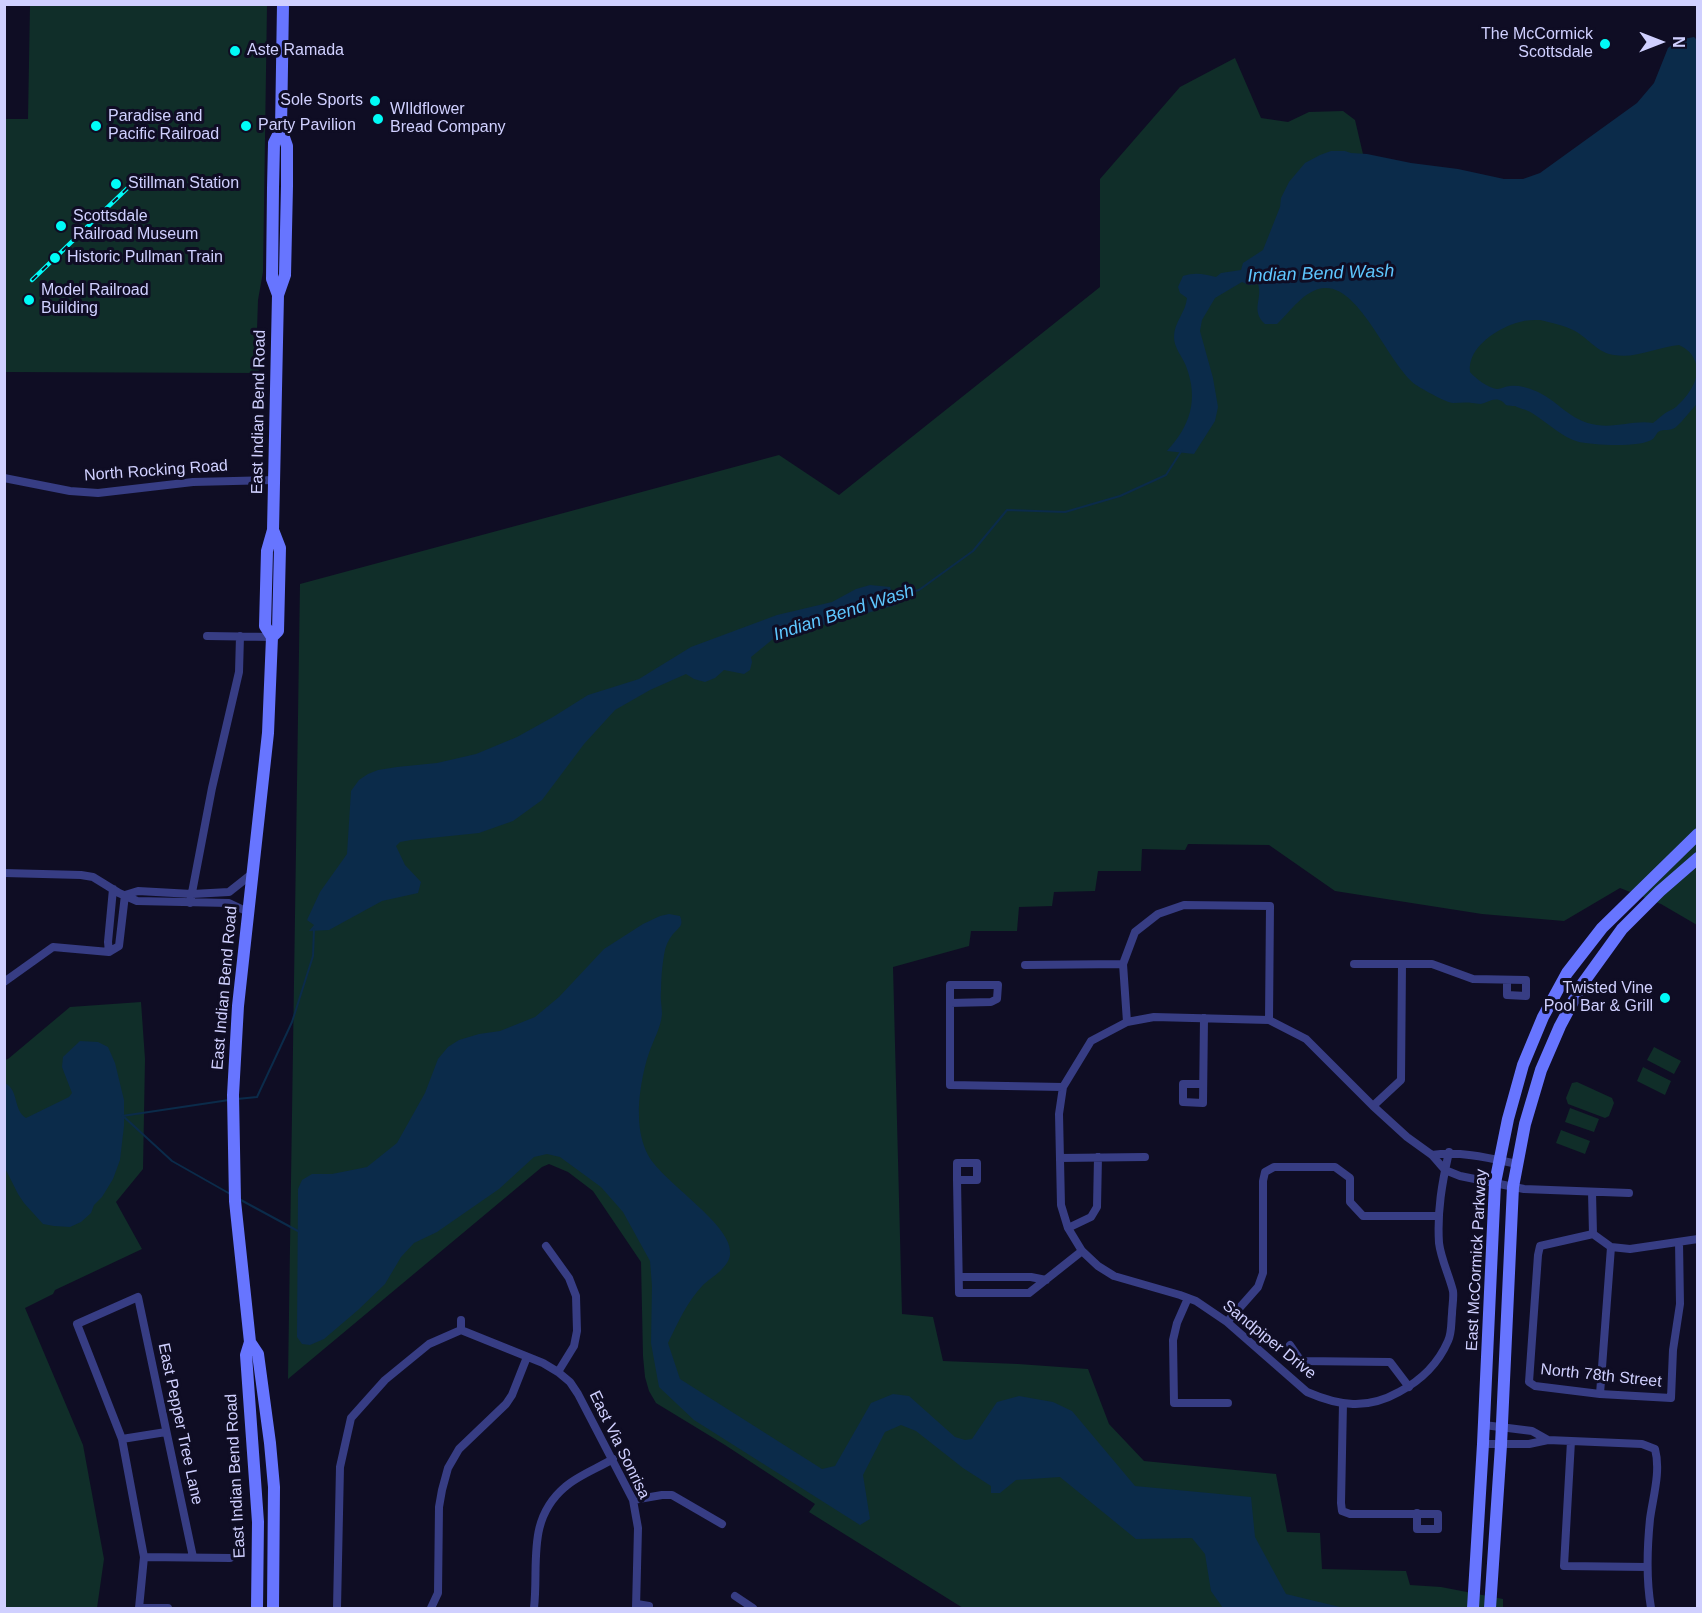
<!DOCTYPE html>
<html>
<head>
<meta charset="utf-8">
<style>
	body { margin:0 }
	#map { position:relative; width:1702px; height:1613px; overflow:hidden; background:#0f0d24; font-family:Arial,sans-serif }
	canvas { display:block }
	.frame { position:absolute; inset:0; border:6px solid #d0d0ff; pointer-events:none }
	.north { position:absolute; left:1630px; top:12px; width:60px; height:60px; -webkit-text-stroke:4px #0f0d24; paint-order:stroke; rotate:90deg; font-size:16px; font-weight:700; line-height:24px; text-align:center; color:#d0d0ff }
	.north::after { content:''; display:block; margin:auto; width:21px; height:27px; background:#d0d0ff; clip-path:polygon(50% 0,100% 100%,50% 72%,0 100%) }
</style>
</head>
<body>
<div id="map">
<canvas width="1702" height="1613"></canvas>
<div class="frame"></div>
<div class="north">N</div>
</div>
<script>
const g = document.querySelector('canvas').getContext('2d');
g.lineJoin = 'round';
function fill(path, color) { g.fillStyle = color; g.fill(path, 'evenodd'); }
function stroke(path, color, width, dash) { g.strokeStyle = color; g.lineWidth = width; g.lineCap = dash ? 'butt' : 'round'; g.setLineDash(dash || []); g.stroke(path); }
function label(font, color, halo, rows, align = 'center') {
  g.font = font + ' Arial,sans-serif'; g.lineWidth = 6; g.setLineDash([]); g.textBaseline = 'middle'; g.strokeStyle = halo; g.fillStyle = color; for (const [text, x, y, turn = 0] of rows) {
    g.save(); g.translate(x, y); g.rotate((+turn || 0) * Math.PI / 180); g.textAlign = isNaN(turn) ? turn : align; if (halo) g.strokeText(text, 0, 0); g.fillText(text, 0, 0); g.restore();
  }
}
const green = new Path2D(`
	M 30,5 L 267,5 L 263,272 L 258,300 L 257,330 L 259,373 L 5,372 L 5,119 L 28,119 Z
	M 1235,58 L 1261,118 L 1288,122 L 1309,112 L 1343,111 L 1355,120 L 1388,261 L 1697,322 L 1697,925 L 1661,904 L 1620,888 L 1564,921 L 1482,914 L 1335,891 L 1269,845 L 1188,844 L 1185,850 L 1142,849 L 1141,871 L 1098,871 L 1095,891 L 1054,892 L 1052,906 L 1019,907 L 1017,931 L 971,931 L 969,946 L 893,967 L 902,1314 L 933,1317 L 943,1361 L 1018,1364 L 1088,1369 L 1109,1424 L 1144,1461 L 1276,1474 L 1287,1532 L 1320,1533 L 1322,1569 L 1406,1571 L 1410,1585 L 1441,1587 L 1503,1599 L 1503,1608 L 963,1608 L 809,1512 L 815,1504 L 725,1445 L 656,1403 L 649,1391 L 645,1377 L 643,1356 L 641,1262 L 593,1191 L 568,1172 L 549,1164 L 542,1167 L 288,1379 L 300,584 L 779,455 L 839,495 L 1100,287 L 1100,179 L 1180,87 Z
	M 141,1002 L 145,1059 L 143,1169 L 116,1202 L 142,1249 L 55,1290 L 53,1294 L 25,1308 L 83,1445 L 104,1559 L 97,1608 L 5,1608 L 5,1060 L 8,1059 L 70,1007 Z
	M 1654,1047 L 1681,1061 L 1674,1074 L 1647,1060 Z
	M 1643,1067 L 1671,1081 L 1665,1095 L 1637,1081 Z
	M 1577,1082 L 1612,1098 L 1614,1103 L 1609,1116 L 1605,1118 L 1568,1104 L 1566,1098 L 1572,1083 Z
	M 1570,1108 L 1599,1119 L 1594,1132 L 1565,1122 Z
	M 1561,1130 L 1590,1141 L 1585,1154 L 1556,1143 Z`);
const water = new Path2D(`
	M 1694,37 L 1698,41 L 1698,403 C 1691,410 1682,422 1676,427 C 1670,432 1664,428 1658,432 C 1656,434 1655,437 1653,439 C 1641,448 1593,445 1579,442 C 1561,437 1547,422 1532,413 C 1526,409 1520,409 1515,406 C 1501,406 1508,403 1499,400 C 1493,398 1486,403 1481,404 C 1477,404 1476,403 1472,403 C 1466,402 1459,403 1453,403 C 1445,402 1424,390 1416,385 C 1388,364 1360,285 1324,288 C 1304,290 1291,311 1277,324 L 1265,324 C 1250,310 1263,299 1258,284 L 1249,285 L 1242,282 L 1215,298 L 1202,320 L 1200,331 L 1213,378 L 1218,407 L 1215,421 L 1194,454 L 1167,451 C 1190,426 1199,400 1186,366 C 1182,356 1174,348 1174,337 C 1174,322 1186,312 1187,298 L 1180,293 L 1178,287 L 1183,276 C 1195,272 1204,274 1216,277 L 1221,273 L 1241,270 L 1243,263 L 1263,250 L 1280,207 L 1281,198 L 1289,182 L 1305,163 L 1320,155 L 1331,151 L 1345,151 L 1351,153 L 1367,154 L 1411,163 L 1458,169 L 1504,179 L 1523,179 L 1540,173 L 1637,103 L 1654,83 L 1668,48 L 1674,43 L 1683,39 ZM 1540,320 C 1552,323 1564,325 1575,331 C 1589,339 1598,353 1614,355 C 1636,359 1657,347 1679,345 C 1687,349 1692,353 1695,361 C 1702,378 1688,396 1676,407 C 1672,410 1668,411 1664,414 C 1660,417 1657,420 1653,423 C 1635,420 1616,428 1597,425 C 1568,421 1558,399 1533,390 C 1526,387 1517,385 1510,386 C 1505,386 1502,389 1497,389 C 1488,388 1475,378 1470,372 C 1467,347 1499,327 1520,322 C 1526,320 1534,320 1540,320 Z
	M 870,585 L 890,587 L 896,605 L 773,639 L 751,657 L 752,662 L 750,670 L 744,674 L 724,670 L 715,678 L 705,682 L 694,679 L 686,674 L 650,690 L 615,710 L 584,744 L 542,800 L 513,821 L 479,833 L 411,840 L 400,842 L 396,846 L 405,865 L 421,882 L 418,893 L 382,901 L 329,930 L 309,931 L 314,925 L 307,920 L 320,892 L 347,854 L 351,791 L 359,780 L 368,774 L 378,770 L 397,767 L 437,763 L 476,754 L 517,737 L 553,717 L 588,695 L 639,679 L 691,647 L 777,615 L 832,602 L 856,589 Z
	M 669,914 L 680,916 C 684,926 679,927 673,934 C 668,940 665,947 664,955 C 662,967 661,979 661,991 C 660,999 662,1006 662,1014 C 661,1027 653,1041 649,1053 C 643,1070 638,1098 639,1116 C 639,1129 642,1144 648,1155 C 663,1183 735,1226 730,1255 C 728,1268 712,1277 703,1285 C 687,1302 678,1322 668,1343 L 680,1379 L 822,1469 L 835,1466 L 871,1403 L 893,1394 L 909,1396 L 955,1437 L 965,1440 L 972,1439 L 997,1402 L 1019,1396 L 1053,1402 L 1072,1411 L 1135,1486 L 1251,1497 L 1255,1537 L 1286,1594 L 1344,1608 L 1223,1608 L 1211,1591 L 1205,1554 L 1192,1538 L 1136,1539 L 1060,1477 L 1016,1480 L 1000,1493 L 991,1493 L 991,1486 L 963,1468 L 916,1431 L 901,1425 L 885,1432 L 863,1475 L 870,1519 L 860,1525 L 694,1420 L 659,1387 L 651,1343 L 652,1286 L 650,1261 L 623,1212 L 601,1187 L 560,1157 L 547,1154 L 534,1157 L 499,1189 L 437,1232 L 414,1243 L 401,1257 L 385,1284 L 358,1310 L 324,1339 L 310,1345 L 302,1344 L 297,1337 L 298,1189 L 302,1180 L 312,1174 L 332,1174 L 367,1167 L 397,1143 L 425,1093 L 438,1059 L 448,1047 L 459,1040 L 479,1034 L 500,1031 L 535,1017 L 559,997 L 604,949 L 643,924 L 660,916 Z
	M 80,1041 L 98,1042 L 108,1047 L 115,1063 L 124,1100 L 124,1126 L 120,1160 L 113,1179 L 102,1197 L 94,1205 L 91,1213 L 81,1222 L 70,1227 L 54,1226 L 43,1224 L 24,1203 L 18,1194 L 5,1168 L 5,1083 C 19,1090 13,1110 26,1118 L 69,1097 L 72,1093 L 62,1067 L 63,1057 Z`);
const stream = new Path2D(`
	M 894,597 L 919,590 L 973,551 L 1007,510 L 1065,512 L 1120,496 L 1166,475 L 1182,450
	M 237,1099 L 257,1097 L 292,1022 L 313,956 L 314,929
	M 122,1116 L 229,1100
	M 123,1116 L 172,1161 L 232,1195
	M 239,1199 L 298,1231`);
const minor = new Path2D(`
	M 4,478 L 70,491 L 98,493 L 193,482 L 274,480
	M 207,636 L 272,637
	M 4,873 L 81,875 L 93,877 L 119,893 L 137,901 L 229,903 L 248,912
	M 113,889 L 108,942 L 109,952 L 119,946 L 125,895
	M 125,895 L 138,891 L 192,894 L 229,892 L 253,873
	M 190,903 L 212,788 L 239,672 L 240,636
	M 1354,964 L 1432,964 L 1473,979 L 1526,980 L 1526,996 L 1507,995 L 1507,980
	M 1025,965 L 1123,964
	M 4,982 L 53,947 L 109,952
	M 950,1003 L 991,1002 L 997,999 L 998,985 L 950,985 L 950,1085 L 1063,1087
	M 1127,1022 L 1123,964 L 1135,932 L 1158,914 L 1184,905 L 1270,906 L 1269,1020
	M 1203,1084 L 1183,1084 L 1183,1102 L 1203,1103 L 1204,1018
	M 1373,1106 L 1401,1080 L 1402,964
	M 1449,1152 C 1442,1183 1437,1211 1439,1243 C 1441,1259 1449,1275 1453,1291 C 1454,1298 1452,1307 1452,1314 C 1451,1322 1452,1333 1448,1341 C 1438,1364 1420,1381 1399,1392 C 1367,1410 1339,1406 1307,1392 L 1227,1322 L 1196,1301 L 1180,1295 L 1114,1276 L 1098,1266 L 1082,1251 L 1068,1228 L 1061,1205 L 1059,1114 L 1063,1087 L 1091,1041 L 1127,1022 L 1154,1017 L 1269,1020 L 1306,1039 L 1373,1106 L 1407,1137 L 1432,1155 L 1445,1170 L 1460,1176 L 1524,1189 L 1629,1193
	M 1432,1155 C 1461,1151 1489,1158 1517,1164
	M 1060,1158 L 1145,1157
	M 957,1180 L 977,1180 L 977,1163 L 957,1163 L 957,1180 L 959,1293 L 1029,1293 L 1082,1251
	M 1592,1192 L 1593,1234
	M 1068,1228 L 1091,1217 L 1097,1207 L 1098,1157
	M 1593,1234 L 1540,1246 L 1538,1255 L 1529,1382 L 1535,1386 L 1600,1394 L 1671,1398 L 1673,1350 L 1680,1304 L 1679,1242
	M 1593,1234 L 1611,1247 L 1630,1249 L 1698,1239
	M 546,1246 L 569,1278 L 576,1296 L 577,1331 L 574,1346 L 558,1372
	M 959,1277 L 1031,1277 L 1046,1280
	M 1188,1298 L 1177,1323 L 1173,1340 L 1174,1403 L 1228,1403
	M 461,1320 L 461,1330
	M 1227,1322 L 1258,1287 L 1263,1273 L 1263,1181 L 1265,1172 L 1274,1167 L 1335,1167 L 1350,1178 L 1350,1202 L 1363,1216 L 1438,1216
	M 1290,1345 L 1301,1361 L 1390,1362 L 1409,1387
	M 1600,1394 L 1611,1247
	M 1343,1403 L 1341,1503 L 1342,1511 L 1350,1514 L 1438,1514 L 1438,1529 L 1417,1529 L 1417,1513
	M 1484,1425 L 1532,1431 L 1548,1440 L 1642,1444 L 1655,1449 C 1661,1471 1653,1497 1650,1519 C 1647,1549 1646,1579 1651,1608
	M 122,1439 L 166,1432
	M 1571,1441 L 1564,1566 L 1647,1567
	M 1483,1444 L 1529,1444 L 1548,1440
	M 633,1500 L 662,1495 L 672,1495 L 722,1524
	M 144,1557 L 230,1558
	M 735,1596 L 753,1608
	M 637,1604 L 649,1606
	M 139,1608 L 144,1557 L 122,1439 L 77,1324 L 138,1297 L 193,1557
	M 139,1608 L 168,1608
	M 337,1608 L 340,1467 L 351,1418 L 385,1380 L 429,1344 L 461,1330 L 543,1363 L 558,1372 L 570,1382 L 578,1394 L 633,1500 L 638,1528 L 636,1608
	M 431,1608 L 438,1593 L 439,1507 L 442,1490 L 448,1468 L 459,1449 L 506,1404 L 512,1395 L 527,1357
	M 534,1608 C 539,1564 526,1520 565,1487 C 577,1476 598,1468 613,1459`);
const secondary = new Path2D(`
	M 278,295 L 272,279 L 273,188 L 274,143 L 281,129
	M 272,637 L 278,631 L 280,548 L 273,530
	M 250,1342 L 258,1354 L 270,1443 L 274,1487 L 273,1608
	M 257,1608 L 258,1522 L 246,1355 L 250,1342 L 235,1201 L 233,1095 L 238,1006 L 268,733 L 272,637 L 265,626 L 267,551 L 273,530 L 278,295 L 285,275 L 287,186 L 287,146 L 281,129 L 283,4
	M 1473,1608 L 1483,1444 L 1495,1183 L 1508,1119 L 1523,1065 L 1543,1017 L 1567,973 L 1602,928 L 1698,834
	M 1490,1608 L 1501,1445 L 1513,1187 L 1525,1124 L 1541,1070 L 1560,1026 L 1583,983 L 1622,929 L 1660,891 L 1698,858`);
const rail = new Path2D(`
	M 32,280 L 138,178`);
const markers = [
	[1605,44,6,"#00fbf7"],
	[235,51,6,"#00fbf7"],
	[375,101,6,"#00fbf7"],
	[378,119,6,"#00fbf7"],
	[96,126,6,"#00fbf7"],
	[246,126,6,"#00fbf7"],
	[116,184,6,"#00fbf7"],
	[61,226,6,"#00fbf7"],
	[55,258,6,"#00fbf7"],
	[29,300,6,"#00fbf7"],
	[1665,998,6,"#00fbf7"]
];
const poiNames = [
	["The McCormick",1593,35,"right"],
	["Scottsdale",1593,53,"right"],
	["Aste Ramada",247,51],
	["Sole Sports",363,101,"right"],
	["WIldflower",390,110],
	["Bread Company",390,128],
	["Paradise and",108,117],
	["Pacific Railroad",108,135],
	["Party Pavilion",258,126],
	["Stillman Station",128,184],
	["Scottsdale",73,217],
	["Railroad Museum",73,235],
	["Historic Pullman Train",67,258],
	["Model Railroad",41,291],
	["Building",41,309],
	["Twisted Vine",1653,989,"right"],
	["Pool Bar & Grill",1653,1007,"right"]
];
const streetNames = [
	["East Indian Bend Road",259,412,-89],
	["North Rocking Road",156,471,-4],
	["East Indian Bend Road",225,988,-85],
	["East McCormick Parkway",1477,1260,-87],
	["Sandpiper Drive",1269,1340,39],
	["North 78th Street",1601,1376,6],
	["East Pepper Tree Lane",180,1424,78],
	["East Via Sonrisa",619,1445,64],
	["East Indian Bend Road",236,1476,-93]
];
const waterNames = [
	["Indian Bend Wash",1321,274,-2],
	["Indian Bend Wash",844,613,-18]
];
fill(green, '#102e29');
fill(water, '#0b2b4a');
stroke(stream, '#0b2b4a', 2);
stroke(minor, '#373d84', 8);
stroke(secondary, '#6775ff', 12);
stroke(rail, '#00fbf7', 4.5);
stroke(rail, '#0f0d24', 2, [7]);
for (const [x, y, r, color] of markers) { const dot = new Path2D(); dot.arc(x, y, r, 0, 2 * Math.PI); g.fillStyle = color; g.fill(dot); stroke(dot, '#0f0d24', 2); }
label('16px', '#d0d0ff', '#0f0d24', poiNames, 'left');
label('16px', '#d0d0ff', '#0f0d24', streetNames);
label('italic 18px', '#5ec7ff', '#0f0d24', waterNames);
</script>
</body>
</html>
